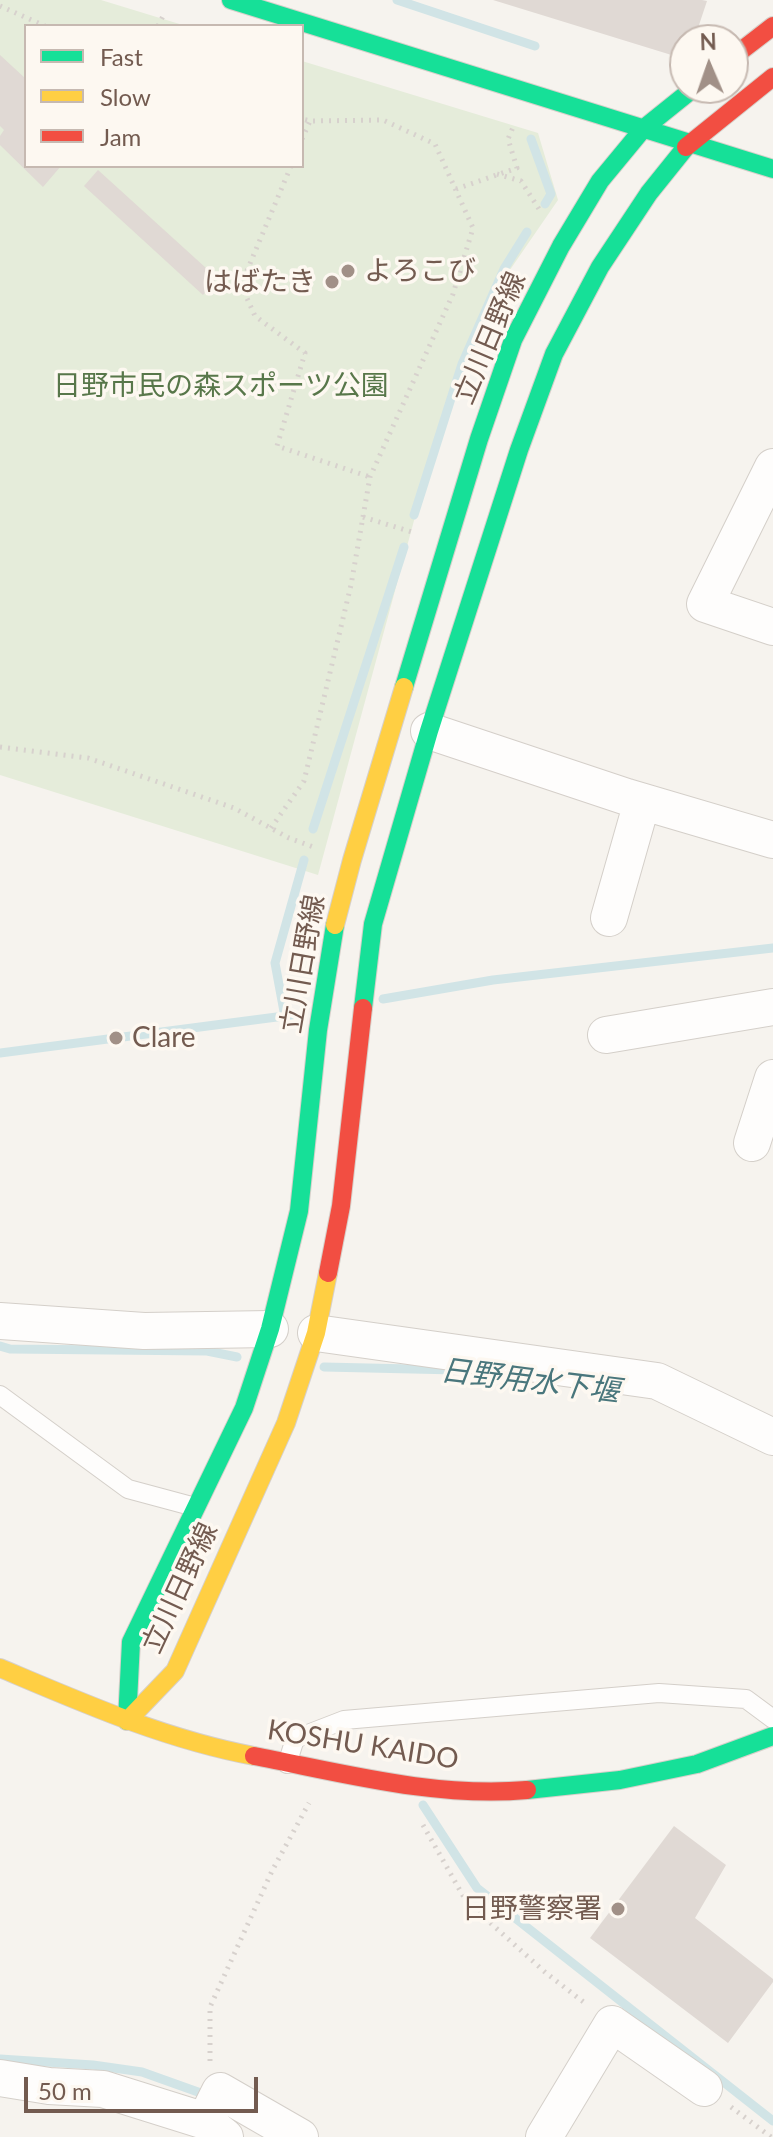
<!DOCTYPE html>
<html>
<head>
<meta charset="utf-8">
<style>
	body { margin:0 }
	#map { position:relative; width:773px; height:2137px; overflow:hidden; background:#f6f3ee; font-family:Lato,sans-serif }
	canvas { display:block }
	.legend { position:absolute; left:24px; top:24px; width:280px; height:144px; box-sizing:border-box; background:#fdf8f1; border:2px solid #c6b9b1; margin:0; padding:10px 14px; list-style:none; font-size:24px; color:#735b50 }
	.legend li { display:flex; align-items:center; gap:16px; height:40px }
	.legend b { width:40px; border:2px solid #c6b9b1 }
	.north { position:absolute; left:669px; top:24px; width:80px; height:80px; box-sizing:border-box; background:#fdf8f1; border:2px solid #c6b9b1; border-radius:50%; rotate:358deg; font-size:22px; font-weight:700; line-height:32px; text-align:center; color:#735b50 }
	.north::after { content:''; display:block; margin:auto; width:28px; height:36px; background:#a19087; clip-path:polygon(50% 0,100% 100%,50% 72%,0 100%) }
	.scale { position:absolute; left:24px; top:2077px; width:234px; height:36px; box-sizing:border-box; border:4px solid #735b50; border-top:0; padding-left:10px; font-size:24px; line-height:28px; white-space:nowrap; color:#735b50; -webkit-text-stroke:6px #fdf8f1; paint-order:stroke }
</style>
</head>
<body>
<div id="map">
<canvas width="773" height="2137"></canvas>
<ul class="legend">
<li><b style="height:10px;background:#16e098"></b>Fast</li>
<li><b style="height:10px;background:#ffcf43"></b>Slow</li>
<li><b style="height:10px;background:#f24e42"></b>Jam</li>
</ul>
<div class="north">N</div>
<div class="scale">50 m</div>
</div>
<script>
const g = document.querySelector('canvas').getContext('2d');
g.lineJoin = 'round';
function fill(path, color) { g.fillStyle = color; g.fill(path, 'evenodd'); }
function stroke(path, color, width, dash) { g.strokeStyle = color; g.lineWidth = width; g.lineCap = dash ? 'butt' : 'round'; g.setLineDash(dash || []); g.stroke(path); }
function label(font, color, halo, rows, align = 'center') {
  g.font = font + ' Lato,"Noto Sans JP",sans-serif'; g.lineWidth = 7; g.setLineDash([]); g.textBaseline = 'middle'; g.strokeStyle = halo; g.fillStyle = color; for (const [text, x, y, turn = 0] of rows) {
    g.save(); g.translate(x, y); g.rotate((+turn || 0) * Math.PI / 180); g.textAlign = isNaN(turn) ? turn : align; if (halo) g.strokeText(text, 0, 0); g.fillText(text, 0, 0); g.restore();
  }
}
const green = new Path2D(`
	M 0,0 L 101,0 L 186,26 L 26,26 L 26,166 L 302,166 L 302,61 L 538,133 L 558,200 L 481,312 L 448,395 L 318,875 L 0,775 Z`);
const stream = new Path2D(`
	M 397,0 L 535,46
	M 531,139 L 551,194 L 545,204
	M 414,515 L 462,364 L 504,269 L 527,232
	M 313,829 L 404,547
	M 383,999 L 493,980 L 773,948
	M 285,1017 L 275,963 L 304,860
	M 0,1053 L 292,1015
	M 0,1346 L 10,1349 L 207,1351 L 237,1357
	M 324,1367 L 457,1370
	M 423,1805 L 477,1888 L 773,2121
	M 0,2059 L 93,2065 L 142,2072 L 198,2092 L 207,2098`);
const building = new Path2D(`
	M 493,0 L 702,0 L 707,1 L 697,31 L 690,30 L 683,51 L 678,57 Z
	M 0,55 L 26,79 L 26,166 L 61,166 L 43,187 L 0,145 L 0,136 L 4,130 L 0,126 Z
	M 98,170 L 217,278 L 203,295 L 84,186 Z
	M 674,1826 L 726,1865 L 695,1918 L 773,1979 L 773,1982 L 728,2043 L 590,1938 Z`);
const path = new Path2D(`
	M 0,6 L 45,26
	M 158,26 L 165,12
	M 302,139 L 310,121
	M 291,166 L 241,285 L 255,316 L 305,353 L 277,446 L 370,477
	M 497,174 L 521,181 L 539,209
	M 456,189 L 517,168 L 508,139 L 514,125
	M 363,517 L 412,532
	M 0,747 L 88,758 L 234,808 L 289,838 L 316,848
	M 271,828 L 304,781 L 351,585 L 370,477 L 453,294 L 473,228 L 435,144 L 383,120 L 310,121 L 302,119
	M 423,1825 L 466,1901 L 546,1973 L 586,2004
	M 210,2061 L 210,2007 L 272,1871 L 309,1803
	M 731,2107 L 771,2137`);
const lane = new Path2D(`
	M 0,1395 L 128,1489 L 195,1507
	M 287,1764 L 295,1739 L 344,1720 L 659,1693 L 746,1699 L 773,1719`);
const street = new Path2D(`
	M 773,467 L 705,604 L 773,627
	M 429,731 L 627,797 L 773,840
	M 609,918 L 642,802
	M 606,1035 L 773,1007
	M 752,1143 L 773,1078
	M 0,1321 L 144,1331 L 270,1329
	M 316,1333 L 657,1381 L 773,1437
	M 0,2078 L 49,2086 L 103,2089 L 205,2121 L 225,2137
	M 205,2121 L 220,2091 L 300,2137
	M 544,2137 L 612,2024 L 704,2088`);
const fast = new Path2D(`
	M 231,0 L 773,169
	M 404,687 L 479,439 L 513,340 L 561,246 L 600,181 L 643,129 L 694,88
	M 363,1008 L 373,924 L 429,731 L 519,450 L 554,354 L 600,267 L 649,193 L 686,147
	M 127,1721 L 131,1642 L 244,1408 L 270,1329 L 299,1211 L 318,1030 L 335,925
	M 527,1790 L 620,1780 L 697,1764 L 773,1736`);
const slow = new Path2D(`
	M 335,925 L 352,860 L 404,687
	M 0,1668 C 83,1703 164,1739 254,1756
	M 127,1721 L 175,1671 L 286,1423 L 316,1333 L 328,1273`);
const jam = new Path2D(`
	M 733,57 L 773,26
	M 686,147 L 773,77
	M 328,1273 L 341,1206 L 363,1008
	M 254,1756 C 343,1773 435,1798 527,1790`);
const markers = [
	[348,271,8,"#a19087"],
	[332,282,8,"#a19087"],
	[116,1038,8,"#a19087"],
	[618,1909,8,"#a19087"]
];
const poiNames = [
	["よろこび",364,271],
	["はばたき",316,282,"right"],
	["Clare",132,1038],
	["日野警察署",602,1909,"right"]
];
const streetNames = [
	["立川日野線",490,338,-67],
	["立川日野線",303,964,-80],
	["立川日野線",180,1588,-65],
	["KOSHU KAIDO",363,1745,9]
];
const parkNames = [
	["日野市民の森スポーツ公園",221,386]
];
const waterNames = [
	["日野用水下堰",530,1381,7]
];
fill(green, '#e5ecda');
stroke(stream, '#d1e4e6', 9);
fill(building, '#e0d9d4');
stroke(lane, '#d4cfc9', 20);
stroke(street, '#d4cfc9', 38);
stroke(fast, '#d6d0ca', 20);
stroke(slow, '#d6d0ca', 20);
stroke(jam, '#d6d0ca', 20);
stroke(path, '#d7d1cd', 5, [2, 6]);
stroke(lane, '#fefdfc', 18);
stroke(street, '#fefdfc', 36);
stroke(fast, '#16e098', 18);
stroke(slow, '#ffcf43', 18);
stroke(jam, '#f24e42', 18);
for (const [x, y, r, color] of markers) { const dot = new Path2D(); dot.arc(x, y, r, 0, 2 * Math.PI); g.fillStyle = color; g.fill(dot); stroke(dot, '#fdf8f1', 3); }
label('28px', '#735b50', '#fdf8f1', poiNames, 'left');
label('28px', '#735b50', '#fdf8f1', streetNames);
label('28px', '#58774a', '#fdf8f1', parkNames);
label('italic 30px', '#49767c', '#fdf8f1', waterNames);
</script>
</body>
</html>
